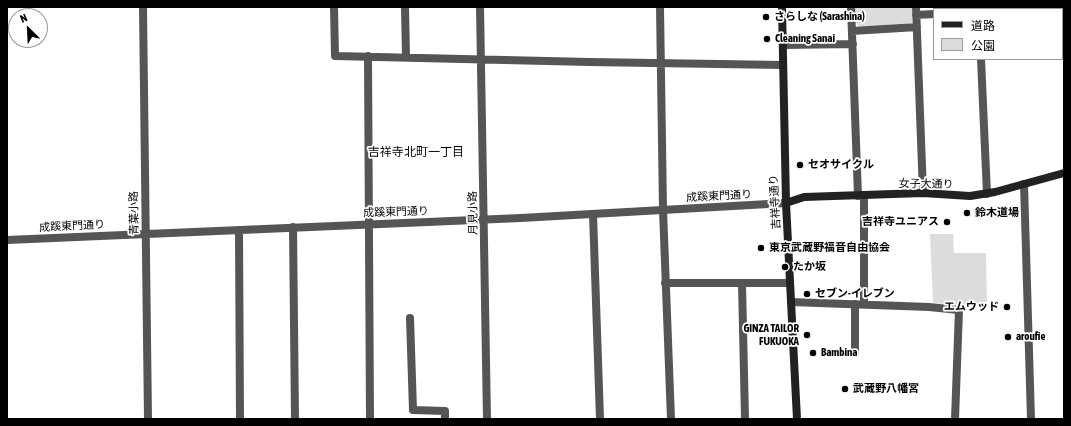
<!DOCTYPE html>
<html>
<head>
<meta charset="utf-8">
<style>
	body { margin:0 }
	#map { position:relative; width:1071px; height:426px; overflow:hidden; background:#fff; font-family:"Asap Condensed","Noto Sans JP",sans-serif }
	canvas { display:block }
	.frame { position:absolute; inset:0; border:8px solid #000; pointer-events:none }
	.legend { position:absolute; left:933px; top:8px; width:130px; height:52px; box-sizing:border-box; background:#fff; border:1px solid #999; margin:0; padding:5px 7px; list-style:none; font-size:12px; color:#000 }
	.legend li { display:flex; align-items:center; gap:8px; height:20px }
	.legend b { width:20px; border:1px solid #999 }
	.north { position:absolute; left:8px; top:8px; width:40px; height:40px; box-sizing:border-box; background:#fff; border:1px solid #999; border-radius:50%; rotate:336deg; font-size:11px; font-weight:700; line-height:16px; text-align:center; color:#000 }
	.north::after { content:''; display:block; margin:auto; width:14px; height:18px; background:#000; clip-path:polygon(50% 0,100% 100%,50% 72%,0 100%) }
</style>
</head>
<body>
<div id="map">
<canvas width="1071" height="426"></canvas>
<div class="frame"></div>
<ul class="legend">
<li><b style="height:5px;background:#222"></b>道路</li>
<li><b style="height:11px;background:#dcdcdc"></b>公園</li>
</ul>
<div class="north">N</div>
</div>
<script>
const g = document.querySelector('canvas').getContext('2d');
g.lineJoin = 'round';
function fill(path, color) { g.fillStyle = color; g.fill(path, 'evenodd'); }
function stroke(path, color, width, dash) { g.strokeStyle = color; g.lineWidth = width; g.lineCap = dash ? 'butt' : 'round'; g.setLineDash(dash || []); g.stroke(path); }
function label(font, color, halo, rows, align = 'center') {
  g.font = font + ' "Asap Condensed","Noto Sans JP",sans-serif'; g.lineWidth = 3.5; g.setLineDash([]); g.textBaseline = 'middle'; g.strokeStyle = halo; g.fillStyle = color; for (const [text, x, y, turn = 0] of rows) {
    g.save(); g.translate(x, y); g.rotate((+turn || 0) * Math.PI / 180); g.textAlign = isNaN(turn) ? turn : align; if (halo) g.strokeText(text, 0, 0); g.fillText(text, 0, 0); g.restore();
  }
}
const green = new Path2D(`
	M 854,7 L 912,7 L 912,23 L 860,27 L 855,23 Z
	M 930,234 L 953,234 L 954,253 L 986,253 L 987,307 L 933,303 Z`);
const street = new Path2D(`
	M 143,7 L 148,419
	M 334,7 L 335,56 L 589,62 L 783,65
	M 405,7 L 406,57
	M 480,7 L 487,419
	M 660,7 L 663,210 L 671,419
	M 851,7 L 858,196
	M 916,7 L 923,193
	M 979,7 L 979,9
	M 1062,7 L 1063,31
	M 916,15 L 934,14
	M 852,31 L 917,27
	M 783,45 L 853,44
	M 368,56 L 370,419
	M 981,59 L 987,194
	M 1024,184 L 1031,419
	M 864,196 L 864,304
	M 593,214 L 600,419
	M 293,227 L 295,419
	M 239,230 L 240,419
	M 7,240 L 521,218 L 786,203
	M 665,283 L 790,283
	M 742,283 L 745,419
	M 791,302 L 929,307 L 959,310 L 955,419
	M 410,318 L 413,410 L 445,411 L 445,419
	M 855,353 L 855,304`);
const secondary = new Path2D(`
	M 782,7 L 786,203 L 797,419
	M 786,203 L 804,197 L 923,193 L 970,196 L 995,192 L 1064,173`);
const markers = [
	[766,17,4,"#000"],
	[767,39,4,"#000"],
	[800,165,4,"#000"],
	[967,213,4,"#000"],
	[947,222,4,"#000"],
	[761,248,4,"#000"],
	[785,267,4,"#000"],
	[807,294,4,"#000"],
	[1007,307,4,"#000"],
	[807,335,4,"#000"],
	[1008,337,4,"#000"],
	[813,353,4,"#000"],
	[845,389,4,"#000"]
];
const poiNames = [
	["さらしな (Sarashina)",774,17],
	["Cleaning Sanai",775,39],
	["セオサイクル",808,165],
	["鈴木道場",975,213],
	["吉祥寺ユニアス",939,222,"right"],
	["東京武蔵野福音自由協会",769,248],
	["たか坂",793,267],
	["セブン-イレブン",815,294],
	["エムウッド",999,307,"right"],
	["GINZA TAILOR",799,329,"right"],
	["FUKUOKA",799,342,"right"],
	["aroufie",1016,337],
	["Bambina",821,353],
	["武蔵野八幡宮",853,389]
];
const streetNames = [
	["女子大通り",926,184,1],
	["成蹊東門通り",719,196,-3],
	["吉祥寺通り",775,202,-93],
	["成蹊東門通り",396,212,-2],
	["青葉小路",134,213,-91],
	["月見小路",473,213,-91],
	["成蹊東門通り",72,226,-3]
];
const neighbourhoodNames = [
	["吉祥寺北町一丁目",416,152]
];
fill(green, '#dcdcdc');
stroke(street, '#555', 8);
stroke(secondary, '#222', 8);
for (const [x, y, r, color] of markers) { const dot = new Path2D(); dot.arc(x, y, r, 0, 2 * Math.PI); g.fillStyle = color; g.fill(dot); stroke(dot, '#fff', 1.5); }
label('bold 11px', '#000', '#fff', poiNames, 'left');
label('11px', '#000', '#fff', streetNames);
label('12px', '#000', '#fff', neighbourhoodNames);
</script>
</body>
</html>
